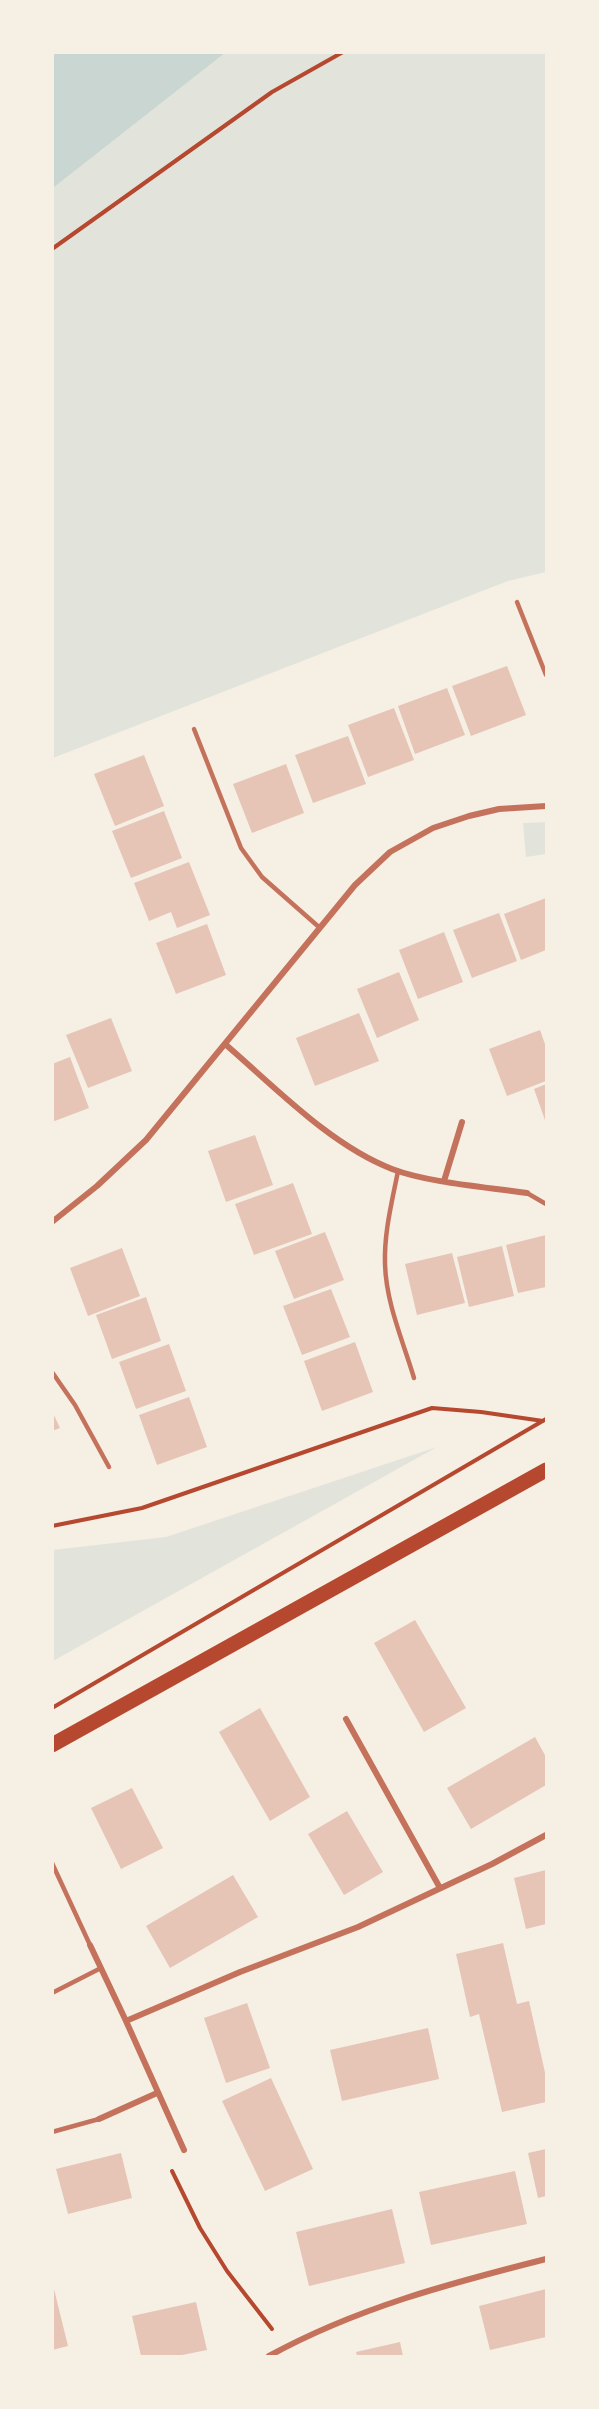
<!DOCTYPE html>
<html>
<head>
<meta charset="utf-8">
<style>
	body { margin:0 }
	#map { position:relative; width:599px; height:2409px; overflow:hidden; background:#f6efe4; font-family:"Fira Sans",sans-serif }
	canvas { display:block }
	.frame { position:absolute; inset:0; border:54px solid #f6efe4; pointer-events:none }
</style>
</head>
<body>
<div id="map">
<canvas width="599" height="2409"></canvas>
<div class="frame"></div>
</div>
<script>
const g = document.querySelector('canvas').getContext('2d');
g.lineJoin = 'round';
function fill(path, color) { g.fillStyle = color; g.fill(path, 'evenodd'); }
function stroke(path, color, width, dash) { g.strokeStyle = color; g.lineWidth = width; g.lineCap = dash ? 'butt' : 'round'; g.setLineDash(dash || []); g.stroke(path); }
const green = new Path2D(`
	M 225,53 L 546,53 L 546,572 L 508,581 L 53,758 L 53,188 Z
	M 546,822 L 546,854 L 526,857 L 523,823 Z
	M 437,1447 L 53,1661 L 53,1550 L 166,1537 Z`);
const water = new Path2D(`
	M 53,52 L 225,52 L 225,53 L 53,188 Z`);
const building = new Path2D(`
	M 507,666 L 526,715 L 471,736 L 452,686 Z
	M 447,688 L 465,735 L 415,754 L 398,706 Z
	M 394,708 L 414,760 L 368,777 L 348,725 Z
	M 348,736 L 366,784 L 313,803 L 295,755 Z
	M 144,755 L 164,806 L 115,826 L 94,774 Z
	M 286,764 L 304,813 L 252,833 L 233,784 Z
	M 164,811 L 182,858 L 131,878 L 112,831 Z
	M 189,862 L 210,915 L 177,928 L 171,912 L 149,921 L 134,883 Z
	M 546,898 L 546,950 L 521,960 L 504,914 Z
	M 499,913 L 517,961 L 472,978 L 453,930 Z
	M 207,924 L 226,975 L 176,994 L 156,943 Z
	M 444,932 L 463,982 L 418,999 L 399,950 Z
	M 399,972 L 419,1020 L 377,1038 L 357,989 Z
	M 359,1013 L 379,1061 L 315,1086 L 296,1038 Z
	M 111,1018 L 132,1071 L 88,1088 L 66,1035 Z
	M 540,1030 L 546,1047 L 546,1081 L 507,1096 L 489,1049 Z
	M 70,1057 L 89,1108 L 52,1122 L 52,1064 Z
	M 546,1084 L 546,1123 L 534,1089 Z
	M 255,1135 L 273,1185 L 226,1202 L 208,1151 Z
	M 293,1183 L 312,1234 L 254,1255 L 235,1204 Z
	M 325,1232 L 344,1280 L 294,1299 L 275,1251 Z
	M 546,1235 L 546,1287 L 518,1293 L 506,1245 Z
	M 502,1246 L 514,1296 L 469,1307 L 457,1257 Z
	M 122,1248 L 140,1296 L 88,1316 L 70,1268 Z
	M 452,1253 L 465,1303 L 417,1315 L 405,1264 Z
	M 331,1289 L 350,1337 L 302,1355 L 283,1306 Z
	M 146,1297 L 161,1341 L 112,1359 L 96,1315 Z
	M 355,1342 L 373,1392 L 322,1411 L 304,1361 Z
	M 169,1344 L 186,1391 L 136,1409 L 119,1362 Z
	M 189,1397 L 207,1447 L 157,1465 L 139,1415 Z
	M 52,1411 L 60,1428 L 52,1431 Z
	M 415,1620 L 466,1708 L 424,1732 L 374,1643 Z
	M 260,1708 L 310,1797 L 270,1821 L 219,1732 Z
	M 535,1737 L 546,1757 L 546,1785 L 471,1829 L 447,1788 Z
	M 132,1788 L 163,1848 L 121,1869 L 91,1808 Z
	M 347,1811 L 383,1872 L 344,1895 L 308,1834 Z
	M 546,1870 L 546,1924 L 526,1929 L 514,1878 Z
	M 233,1875 L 258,1917 L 170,1968 L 146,1926 Z
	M 503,1943 L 517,2004 L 529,2001 L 546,2077 L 546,2102 L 502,2112 L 479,2014 L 470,2017 L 456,1954 Z
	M 247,2003 L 270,2068 L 226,2083 L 204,2018 Z
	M 428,2028 L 439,2079 L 342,2101 L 330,2050 Z
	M 271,2078 L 313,2169 L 265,2191 L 222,2101 Z
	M 546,2149 L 546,2196 L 538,2198 L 528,2153 Z
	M 121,2153 L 132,2198 L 68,2214 L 56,2169 Z
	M 515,2171 L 527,2224 L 431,2245 L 419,2192 Z
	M 392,2209 L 405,2263 L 309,2286 L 296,2232 Z
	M 52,2281 L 68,2346 L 52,2350 Z
	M 546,2289 L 546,2337 L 490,2350 L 479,2306 Z
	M 196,2302 L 207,2350 L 177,2356 L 141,2356 L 132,2316 Z
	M 400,2342 L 403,2356 L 357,2356 L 356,2352 Z`);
const path = new Path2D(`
	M 52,249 L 272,92 L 343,52
	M 52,1526 L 142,1508 L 432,1408 L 481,1412 L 543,1421
	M 52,1708 L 546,1419
	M 172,2171 L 200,2228 L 227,2271 L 272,2329`);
const service = new Path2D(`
	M 517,602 L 546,675
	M 194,729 L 241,848 L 262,877 L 320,928
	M 398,1171 C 392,1202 384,1232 385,1264 C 386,1303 403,1341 414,1378
	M 527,1193 L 546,1204
	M 52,1372 L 75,1405 L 109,1467
	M 52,1863 L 90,1945
	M 52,1993 L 101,1968
	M 52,2132 L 99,2119`);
const minor = new Path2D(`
	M 225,1044 C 275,1087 330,1145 392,1169 C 429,1183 487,1187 527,1193
	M 444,1181 L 462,1122
	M 52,1222 L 97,1186 L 146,1140 L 355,885 L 390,852 L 433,828 L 469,816 L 499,809 L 546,806
	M 346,1719 L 440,1888
	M 90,1945 L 126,2021
	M 99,2119 L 157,2093
	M 184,2150 L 126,2021 L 240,1972 L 358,1927 L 492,1864 L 546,1835
	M 269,2356 C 356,2308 451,2283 546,2259`);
const primary = new Path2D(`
	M 52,1745 L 546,1470`);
fill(green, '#e2e4dc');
fill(water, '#c9d6d2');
fill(building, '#e6c5b7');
stroke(path, '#b5482f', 4);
stroke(service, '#c5725c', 4.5);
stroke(minor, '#c5725c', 6);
stroke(primary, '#b5482f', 15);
</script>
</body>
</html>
